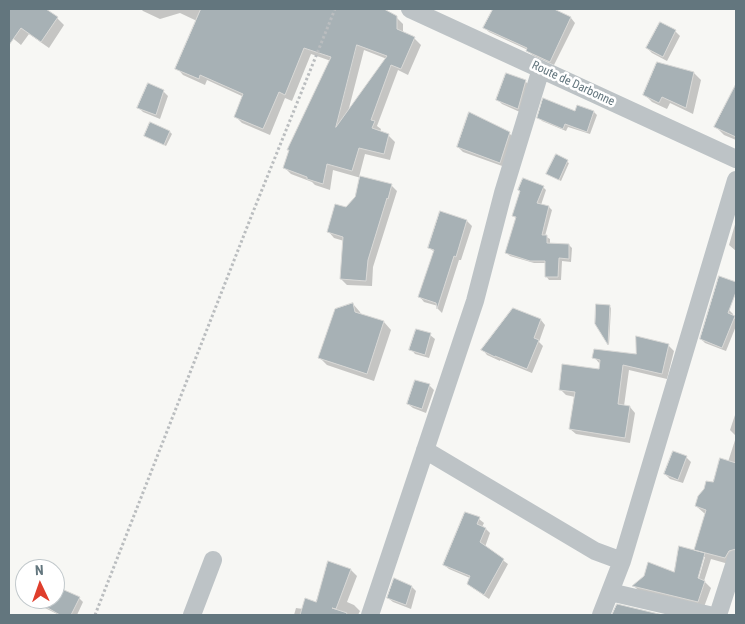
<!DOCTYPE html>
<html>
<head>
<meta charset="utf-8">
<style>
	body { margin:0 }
	#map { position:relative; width:745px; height:624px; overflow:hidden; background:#f7f7f4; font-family:"Roboto Condensed",sans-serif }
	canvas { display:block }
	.frame { position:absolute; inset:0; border:10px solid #63767e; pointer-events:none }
	.north { position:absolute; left:15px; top:559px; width:50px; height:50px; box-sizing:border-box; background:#fff; border:1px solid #c1c8cb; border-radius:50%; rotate:357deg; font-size:14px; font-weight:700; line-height:20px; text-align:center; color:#63767e }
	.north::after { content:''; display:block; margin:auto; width:18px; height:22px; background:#df3e2c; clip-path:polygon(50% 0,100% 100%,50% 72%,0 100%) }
</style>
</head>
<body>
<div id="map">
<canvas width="745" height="624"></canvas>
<div class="frame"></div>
<div class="north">N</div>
</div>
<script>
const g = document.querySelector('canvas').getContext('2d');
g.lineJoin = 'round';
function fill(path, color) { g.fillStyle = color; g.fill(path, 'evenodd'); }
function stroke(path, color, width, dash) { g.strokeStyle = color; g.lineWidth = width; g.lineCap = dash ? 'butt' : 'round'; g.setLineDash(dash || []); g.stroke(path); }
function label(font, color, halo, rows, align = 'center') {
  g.font = font + ' "Roboto Condensed",sans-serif'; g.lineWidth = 5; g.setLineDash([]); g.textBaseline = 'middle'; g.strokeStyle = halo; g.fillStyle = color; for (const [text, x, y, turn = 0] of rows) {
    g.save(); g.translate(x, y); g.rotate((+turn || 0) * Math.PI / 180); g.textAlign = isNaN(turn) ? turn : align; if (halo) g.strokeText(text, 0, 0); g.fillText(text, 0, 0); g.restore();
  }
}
const shadow = new Path2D(`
	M 9,9 L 44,9 L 57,18 L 64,25 L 49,48 L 29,34 L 21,45 L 9,35 L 9,23 L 13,17 L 9,14 Z
	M 141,9 L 372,9 L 378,11 L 379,9 L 396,17 L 403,24 L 403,33 L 414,38 L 421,45 L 408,75 L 398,70 L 377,126 L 381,129 L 380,132 L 388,135 L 395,142 L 390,160 L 365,154 L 359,177 L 391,185 L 397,191 L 373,267 L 372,286 L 347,285 L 341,279 L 344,241 L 334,238 L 328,231 L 356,198 L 361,178 L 333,170 L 330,190 L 315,185 L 312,182 L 291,174 L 284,167 L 331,61 L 311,54 L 292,101 L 285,98 L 270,135 L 242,123 L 235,116 L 244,97 L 207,80 L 205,85 L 183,75 L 177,68 L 197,21 L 180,13 L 160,19 L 143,11 ZM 364,50 L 387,59 L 348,112 Z
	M 495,9 L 551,9 L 571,18 L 575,23 L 554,65 L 532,55 L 528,50 L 489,32 L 484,27 Z
	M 660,23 L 676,32 L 680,36 L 667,61 L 652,53 L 647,48 Z
	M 658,64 L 694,73 L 701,80 L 693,114 L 670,103 L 667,109 L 652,102 L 644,94 Z
	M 507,75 L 526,82 L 530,86 L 522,113 L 502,104 L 497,99 Z
	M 735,88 L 736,89 L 736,140 L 724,135 L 716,127 Z
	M 163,91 L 168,96 L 160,119 L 143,112 L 139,108 Z
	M 577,106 L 594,112 L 597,115 L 590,134 L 568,127 L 566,131 L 542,121 L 539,117 L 575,113 Z
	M 151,124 L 170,132 L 172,134 L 166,146 L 147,137 Z
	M 509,133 L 514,138 L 505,167 L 463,152 L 458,147 Z
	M 556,156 L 569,163 L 561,181 L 547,174 Z
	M 543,187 L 546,190 L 541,205 L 549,207 L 552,210 L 545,236 L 550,239 L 550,244 L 569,245 L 572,248 L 571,262 L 562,261 L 561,280 L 549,280 L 546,276 L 546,263 L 534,263 L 510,256 L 507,253 L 516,219 L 513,215 Z
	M 441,213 L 467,221 L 472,226 L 461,260 L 459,260 L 442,313 L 438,309 L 438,306 L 424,302 L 420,297 L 434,252 L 430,248 Z
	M 736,221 L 736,251 L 729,245 Z
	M 733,283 L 736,286 L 736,290 L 729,310 L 733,314 L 732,316 L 736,320 L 736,326 L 726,351 L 705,343 L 701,339 Z
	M 353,304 L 360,312 L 361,315 L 384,322 L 391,330 L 374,381 L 327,365 L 320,358 Z
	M 609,306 L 611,308 L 609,345 L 596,324 Z
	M 513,309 L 541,320 L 545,325 L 539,342 L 543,346 L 532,373 L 500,360 L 500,361 L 487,355 L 483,350 Z
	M 430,335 L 435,339 L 429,358 L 415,354 L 411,349 Z
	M 668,345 L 674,351 L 667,379 L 629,370 L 624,406 L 630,407 L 635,413 L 630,443 L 576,434 L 570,429 L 575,397 L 566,395 L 560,389 L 600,370 L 600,364 L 594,357 L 637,355 Z
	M 429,385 L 434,390 L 426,413 L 413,408 L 408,404 Z
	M 736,412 L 736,436 L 730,430 Z
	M 736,437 L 736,558 L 732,565 L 711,559 L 704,581 L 711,588 L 704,607 L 640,592 L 634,586 L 675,574 L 699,553 L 696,550 L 706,514 L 704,513 L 696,506 L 714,484 L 728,462 ZM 702,557 L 705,557 L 697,585 L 695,584 Z
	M 686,457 L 691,462 L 683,483 L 670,479 L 665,474 Z
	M 479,519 L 484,523 L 482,527 L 486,529 L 490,533 L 485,547 L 508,564 L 489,599 L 473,588 L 470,578 L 449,569 L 444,565 Z
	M 351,570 L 357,576 L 347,602 L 354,605 L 360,611 L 358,615 L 294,615 L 296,608 L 303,609 L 316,604 Z
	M 55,587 L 79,598 L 83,602 L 77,615 L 59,615 L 27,599 L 55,599 Z
	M 412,587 L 416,591 L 411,609 L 393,602 L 388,598 Z`);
const building = new Path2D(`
	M 9,9 L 46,9 L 58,17 L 41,42 L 21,28 L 9,45 Z
	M 201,9 L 384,9 L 397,16 L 397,29 L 415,37 L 401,69 L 391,65 L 371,120 L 375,121 L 372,128 L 389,134 L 384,154 L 359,148 L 352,171 L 327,164 L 323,184 L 307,179 L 307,177 L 283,168 L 289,150 L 287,150 L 331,57 L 304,48 L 285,95 L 279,92 L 263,129 L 234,117 L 243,94 L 200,75 L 199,79 L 175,69 ZM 357,45 L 387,56 L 336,127 Z
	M 493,9 L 554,9 L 571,17 L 550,62 L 526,51 L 527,48 L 483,28 Z
	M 660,22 L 676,30 L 663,57 L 646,48 Z
	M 657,62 L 694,72 L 686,108 L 662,97 L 659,103 L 643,95 Z
	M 506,73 L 526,80 L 518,109 L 496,100 Z
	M 148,83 L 164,90 L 156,115 L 137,108 Z
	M 736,84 L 736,137 L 714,127 Z
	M 543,98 L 575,111 L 577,105 L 594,111 L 587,132 L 565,124 L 563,129 L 537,118 Z
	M 469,112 L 510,132 L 500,163 L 457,147 Z
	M 150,122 L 170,131 L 164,145 L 144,136 Z
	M 556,154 L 568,160 L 559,180 L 546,174 Z
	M 360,176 L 392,184 L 388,199 L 387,198 L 368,260 L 366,281 L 340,279 L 343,237 L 327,232 L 335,204 L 346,207 L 355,197 Z
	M 523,178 L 544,186 L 537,203 L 549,206 L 542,235 L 547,235 L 547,243 L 569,244 L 569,259 L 559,258 L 558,277 L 545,277 L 545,261 L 530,261 L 505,253 L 516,217 L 512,216 L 520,191 L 518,190 Z
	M 440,211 L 467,220 L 456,257 L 454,256 L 437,309 L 436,303 L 418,297 L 434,250 L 428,248 Z
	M 719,276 L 736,282 L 736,292 L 728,313 L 735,316 L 722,348 L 700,339 Z
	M 353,303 L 355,312 L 384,321 L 367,374 L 318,358 L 335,309 Z
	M 596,304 L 610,305 L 608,345 L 595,324 Z
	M 513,308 L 541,319 L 534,338 L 539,340 L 527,369 L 495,356 L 495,357 L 481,350 Z
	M 416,329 L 431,333 L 425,355 L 409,350 Z
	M 636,336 L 669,344 L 662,374 L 623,365 L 618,404 L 630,406 L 625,438 L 569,429 L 575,392 L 559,390 L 562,364 L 599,369 L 600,360 L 592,358 L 594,349 L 636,354 Z
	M 415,380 L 430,384 L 422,409 L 407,404 Z
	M 673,451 L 687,456 L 678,480 L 664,474 Z
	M 720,458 L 736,463 L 736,549 L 729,551 L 725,558 L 694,550 L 706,510 L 695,506 L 698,496 L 704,489 L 706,481 L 713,482 Z
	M 465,512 L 480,517 L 477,524 L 486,528 L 480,542 L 504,559 L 484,595 L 467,584 L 470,576 L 443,565 Z
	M 679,546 L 705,553 L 698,578 L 705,581 L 698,602 L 632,586 L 644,576 L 648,562 L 674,572 Z
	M 328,561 L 351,569 L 336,609 L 332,608 L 347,613 L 346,615 L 300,615 L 305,598 L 316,602 Z
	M 394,578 L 412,586 L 406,605 L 387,598 Z
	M 55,586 L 80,597 L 71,615 L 60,615 L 32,599 L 55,599 Z
	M 617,604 L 663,615 L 612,615 Z`);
const path = new Path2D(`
	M 95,615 L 253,212 L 335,9`);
const minor = new Path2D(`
	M 410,9 L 736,159
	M 425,450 L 595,551 L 622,561
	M 610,592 L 709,615
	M 192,615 L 213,560
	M 370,615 L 475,301 L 503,193 L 541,69
	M 601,615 L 622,561 L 736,180
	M 718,615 L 736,559`);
const streetNames = [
	["Route de Darbonne",573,84,25]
];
fill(shadow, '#0003');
fill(building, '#a7b1b5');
stroke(building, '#d8d8d6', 1);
stroke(path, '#babdbf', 3, [2.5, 2.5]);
stroke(minor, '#bdc3c6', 18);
label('12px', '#63767e', '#fff', streetNames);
</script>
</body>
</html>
